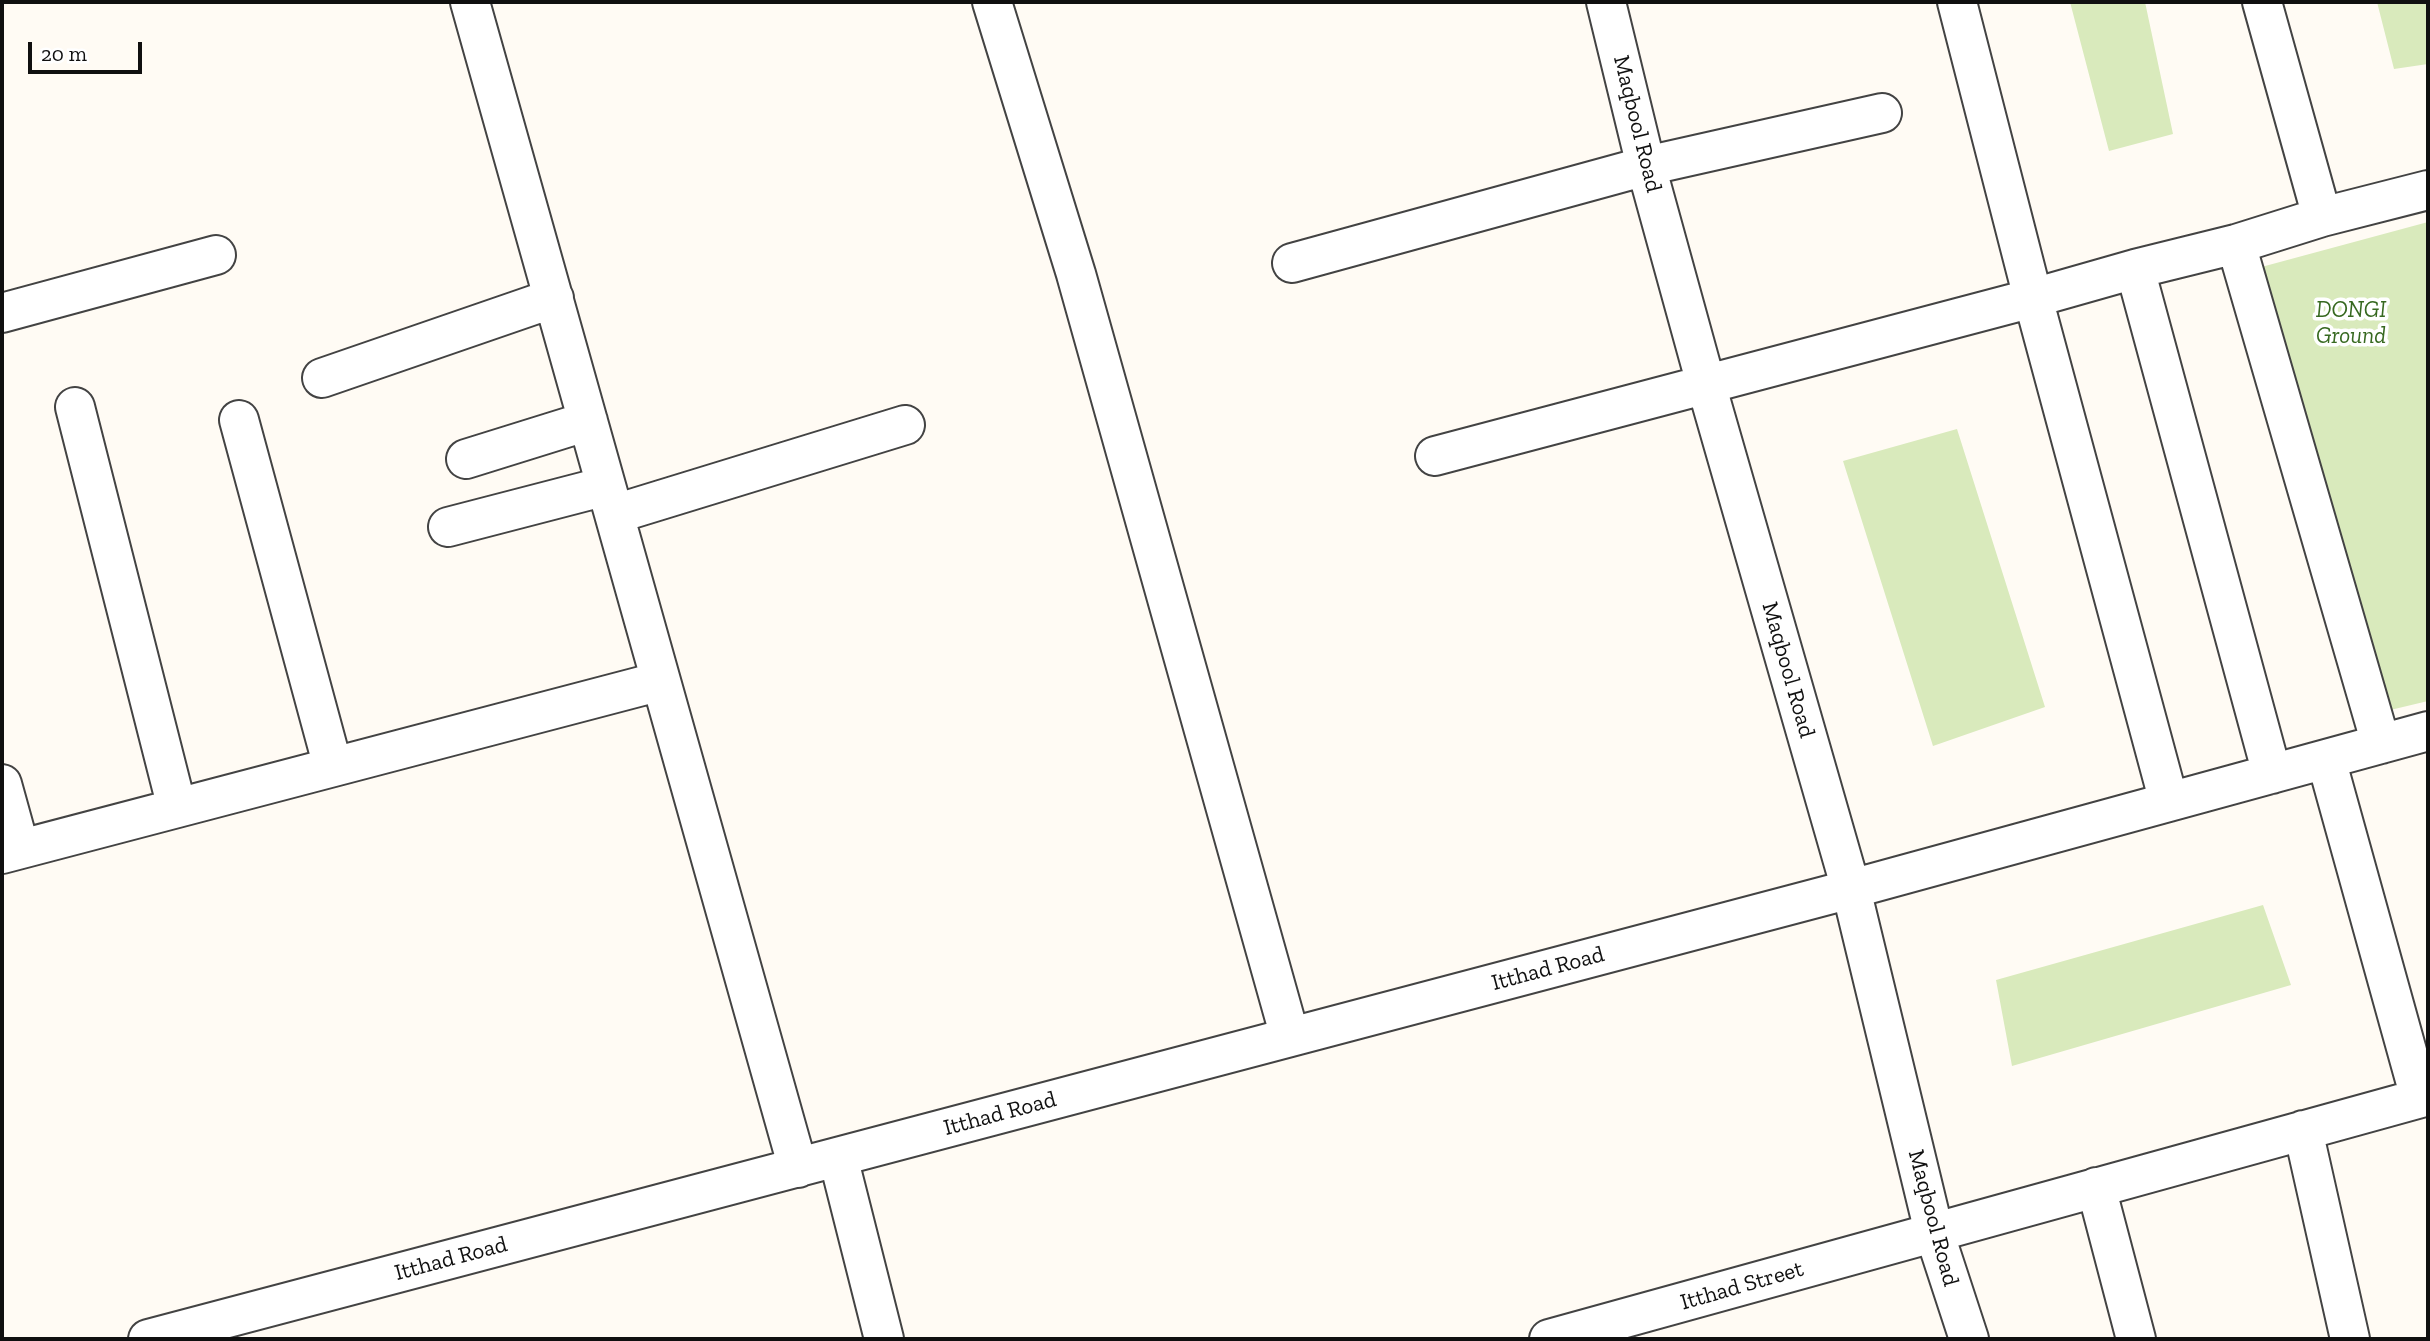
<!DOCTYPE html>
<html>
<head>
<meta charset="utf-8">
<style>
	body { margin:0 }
	#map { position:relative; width:2430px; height:1341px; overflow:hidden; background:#fffbf4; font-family:"Zilla Slab",serif }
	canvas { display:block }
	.frame { position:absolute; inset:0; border:4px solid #101010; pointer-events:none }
	.scale { position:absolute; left:28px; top:42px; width:114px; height:32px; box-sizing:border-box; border:4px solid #101010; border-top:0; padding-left:9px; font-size:21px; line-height:24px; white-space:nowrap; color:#101010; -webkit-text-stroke:5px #fff; paint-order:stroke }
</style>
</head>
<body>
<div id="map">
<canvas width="2430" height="1341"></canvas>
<div class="frame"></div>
<div class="scale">20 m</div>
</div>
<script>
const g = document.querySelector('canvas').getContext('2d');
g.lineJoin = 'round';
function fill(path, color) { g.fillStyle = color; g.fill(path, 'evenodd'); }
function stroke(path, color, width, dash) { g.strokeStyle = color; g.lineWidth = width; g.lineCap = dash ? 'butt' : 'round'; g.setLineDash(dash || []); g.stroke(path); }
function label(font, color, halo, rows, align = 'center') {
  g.font = font + ' "Zilla Slab",serif'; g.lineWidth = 7; g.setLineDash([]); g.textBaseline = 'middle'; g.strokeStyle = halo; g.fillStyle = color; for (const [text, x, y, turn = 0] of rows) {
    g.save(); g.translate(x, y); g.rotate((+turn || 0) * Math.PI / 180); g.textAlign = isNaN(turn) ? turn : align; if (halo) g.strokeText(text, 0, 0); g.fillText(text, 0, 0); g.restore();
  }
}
const green = new Path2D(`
	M 2070,2 L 2145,2 L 2173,134 L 2109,151 Z
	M 2377,2 L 2428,2 L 2428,64 L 2394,69 Z
	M 2428,222 L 2428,701 L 2382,712 L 2254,269 Z
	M 1957,429 L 2045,707 L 1933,746 L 1843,461 Z
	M 2263,905 L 2291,985 L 2012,1066 L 1996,980 Z`);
const minor = new Path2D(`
	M 470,2 L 798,1168
	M 992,2 L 1076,274 L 1290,1037
	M 1606,2 L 1646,166 L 1706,384 L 1851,889 L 1934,1232 L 1969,1339
	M 1957,2 L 2033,298 L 2169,802
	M 2262,2 L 2322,217
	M 2236,244 L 2381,744
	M 1292,263 L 1646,166 L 1882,113
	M 2135,269 L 2272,774
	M 2,313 L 216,255
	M 322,378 L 554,298
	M 75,407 L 177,808
	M 239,420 L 333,767
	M 1435,456 L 2033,298 L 2135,269 L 2236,244 L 2322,217 L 2428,190
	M 466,459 L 588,421
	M 615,514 L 905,425
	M 448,527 L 606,486
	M 2326,759 L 2420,1098
	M 2,784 L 20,849
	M 2,854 L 661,681
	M 2303,1130 L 2350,1339
	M 838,1157 L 884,1339
	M 2096,1187 L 2136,1339
	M 148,1339 L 1851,889 L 2428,731
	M 1549,1339 L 2428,1096`);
const streetNames = [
	["Maqbool Road",1637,124,76],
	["Maqbool Road",1788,670,74],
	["Itthad Road",1548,969,-15],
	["Itthad Road",1000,1114,-15],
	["Maqbool Road",1933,1218,75],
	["Itthad Road",451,1259,-15],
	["Itthad Street",1742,1286,-16]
];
const parkNames = [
	["DONGI",2351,310],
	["Ground",2351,336]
];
fill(green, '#d9eabc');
stroke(minor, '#434343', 42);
stroke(minor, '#fff', 38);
label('23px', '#101010', '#fff', streetNames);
label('italic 23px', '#376920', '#fff', parkNames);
</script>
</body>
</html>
